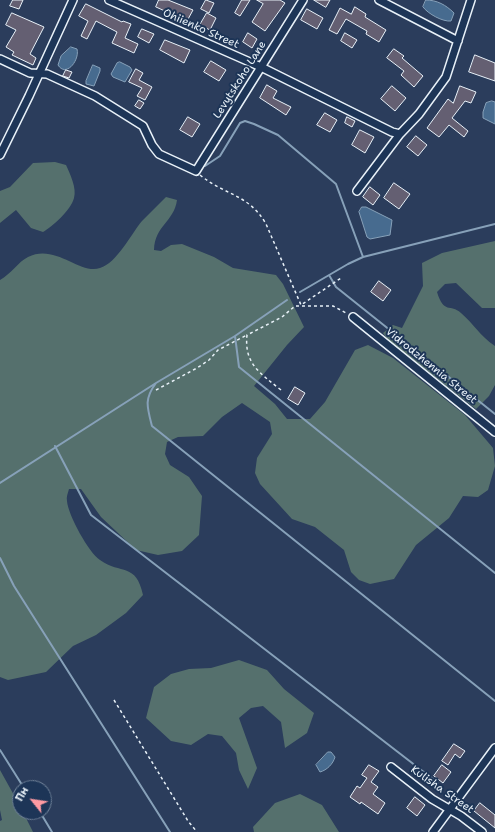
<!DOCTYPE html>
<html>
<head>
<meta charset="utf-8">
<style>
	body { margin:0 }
	#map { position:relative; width:495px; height:832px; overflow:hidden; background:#2b3d5c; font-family:"Shantell Sans",sans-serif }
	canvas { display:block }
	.north { position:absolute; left:12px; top:780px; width:40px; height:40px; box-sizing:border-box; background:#1d3557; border:1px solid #6e8097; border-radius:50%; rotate:300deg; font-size:11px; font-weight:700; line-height:16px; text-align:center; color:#e8f1f8 }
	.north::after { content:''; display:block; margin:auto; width:14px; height:18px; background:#ff9aa2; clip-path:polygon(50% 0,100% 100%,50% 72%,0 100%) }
</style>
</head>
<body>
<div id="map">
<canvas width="495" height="832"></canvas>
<div class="north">Пн</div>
</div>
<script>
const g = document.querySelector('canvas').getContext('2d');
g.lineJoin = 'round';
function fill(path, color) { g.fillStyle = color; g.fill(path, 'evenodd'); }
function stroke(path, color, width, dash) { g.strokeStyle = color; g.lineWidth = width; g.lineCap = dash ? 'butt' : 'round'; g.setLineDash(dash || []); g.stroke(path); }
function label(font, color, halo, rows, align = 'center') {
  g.font = font + ' "Shantell Sans",sans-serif'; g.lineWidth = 4; g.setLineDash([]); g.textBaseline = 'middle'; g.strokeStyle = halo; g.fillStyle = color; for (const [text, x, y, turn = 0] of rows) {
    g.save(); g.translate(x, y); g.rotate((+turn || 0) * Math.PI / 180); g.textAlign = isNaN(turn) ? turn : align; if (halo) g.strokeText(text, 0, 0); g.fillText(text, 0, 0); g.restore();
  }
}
const green = new Path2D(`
	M 55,162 L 66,165 C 70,174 77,188 74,198 C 71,210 52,227 43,232 L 31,228 L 16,210 L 0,223 L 0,191 L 10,187 L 33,163 Z
	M 166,197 L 177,200 C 174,222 155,225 154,250 L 161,251 L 171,245 L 182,244 L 214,257 L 233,268 L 276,275 L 283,284 L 304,327 L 287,345 L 254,386 L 275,404 L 287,419 L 310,419 L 325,402 L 355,350 L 368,345 L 393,358 L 465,415 L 493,448 L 495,466 L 488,490 L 478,497 L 463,496 L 449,518 L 416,545 L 394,579 L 370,584 L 359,580 L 351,572 L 344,550 L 315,527 L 292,519 L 260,484 L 255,473 L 257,458 L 272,434 L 270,422 L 242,403 L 222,417 L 203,436 L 178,437 L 167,442 L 165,454 L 170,465 L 189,477 L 202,496 L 199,535 L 182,551 L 158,555 L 136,550 L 101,517 L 81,489 L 69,489 C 68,493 66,497 67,501 C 68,515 89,553 100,560 C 121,575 136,562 143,595 L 126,613 L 96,635 L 73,646 L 46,672 L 8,680 L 0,677 L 0,280 C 11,274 18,262 28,257 C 55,243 80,275 100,268 C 117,263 131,234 142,221 C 150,213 158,205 166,197 Z
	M 495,241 L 495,308 L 482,308 L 456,283 L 445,284 L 437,292 C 444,315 450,303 461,313 C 474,324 479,335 495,346 L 495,385 L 489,396 L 476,409 L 388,340 L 383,333 L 393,325 L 402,328 L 423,286 L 422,263 L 442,253 Z
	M 239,660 L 267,670 L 284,689 L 314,713 L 307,733 L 285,748 L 281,722 L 263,706 L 251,708 L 239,718 L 257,768 L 248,789 L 239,770 L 236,753 L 222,736 L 208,734 L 191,745 L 171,741 L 146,718 L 154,687 L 171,674 L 189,669 L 211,668 Z
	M 0,770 L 20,806 L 20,812 L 23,812 L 33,832 L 0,832 L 0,821 L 2,820 L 0,810 Z
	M 300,794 L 322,805 L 339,832 L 254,832 L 253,827 L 275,803 Z`);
const water = new Path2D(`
	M 426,0 C 437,0 446,5 454,13 L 451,21 C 443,22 428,14 423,7 Z
	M 71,47 L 77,49 C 80,60 66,78 58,65 L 61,56 Z
	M 120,62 L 130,67 L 132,70 L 125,82 L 113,77 L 111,74 L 117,63 Z
	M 93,65 L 100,68 L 100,71 L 94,86 L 86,84 L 86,81 Z
	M 492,101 L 495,102 L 495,124 L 483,118 L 483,112 L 486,103 Z
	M 362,207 L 366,207 L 392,220 L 390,235 L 370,239 L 367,237 L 359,212 Z
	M 328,752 L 331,752 L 335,757 C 333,764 327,770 320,772 L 316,765 Z`);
const stream = new Path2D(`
	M 205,166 L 220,156 L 240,123 L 245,121 L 254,124 L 278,135 L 336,184 L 363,257
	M 329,275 L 336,287 L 495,414
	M 300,292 L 348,264 L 363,257 L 495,224
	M 235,336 L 239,367 L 495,573
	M 156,383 C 144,399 147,407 152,426 L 495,701
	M 55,446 L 91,515 L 438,783
	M 0,483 L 156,383 L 235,336 L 287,300
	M 0,558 L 14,586 L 170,832
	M 0,750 L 24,788
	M 40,812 L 52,832`);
const building = new Path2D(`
	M 13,0 L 23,0 L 19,9 L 10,6 Z
	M 159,0 L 168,0 L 193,10 L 187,21 L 156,7 Z
	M 206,0 L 214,3 L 209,13 L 201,9 Z
	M 242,0 L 250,0 L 240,16 L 235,13 Z
	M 257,0 L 280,0 L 285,3 L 265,31 L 252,22 L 263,4 Z
	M 314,0 L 330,0 L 326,7 Z
	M 86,4 L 122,22 L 123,21 L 131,24 L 125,38 L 138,44 L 134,53 L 112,43 L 117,32 L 96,21 L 87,39 L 81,36 L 88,21 L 79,16 Z
	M 355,7 L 366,14 L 365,17 L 386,30 L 379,42 L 366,34 L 367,31 L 346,19 L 337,34 L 329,30 L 340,8 L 351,14 Z
	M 307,9 L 323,18 L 317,29 L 301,20 Z
	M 12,13 L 44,27 L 30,54 L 36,58 L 33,65 L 12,55 L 14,52 L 6,47 L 16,30 L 6,25 Z
	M 207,13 L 216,18 L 210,30 L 200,25 Z
	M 142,29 L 154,34 L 149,43 L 138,37 Z
	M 248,33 L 257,39 L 252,48 L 243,42 Z
	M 345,33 L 357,40 L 352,48 L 341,41 Z
	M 165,40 L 190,50 L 184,63 L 160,50 Z
	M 394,49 L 404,56 L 402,58 L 423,76 L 414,87 L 401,75 L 404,71 L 387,58 Z
	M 475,55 L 495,63 L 495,81 L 469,72 Z
	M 211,61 L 226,70 L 219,81 L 204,72 Z
	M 136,69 L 143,73 L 139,80 L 152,87 L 145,100 L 137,96 L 142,88 L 129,82 Z
	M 66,70 L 72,72 L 69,78 L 63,76 Z
	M 267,85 L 277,91 L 273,98 L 291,107 L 286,115 L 260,98 Z
	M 392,86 L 406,98 L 395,111 L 381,99 Z
	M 460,86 L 476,92 L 471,103 L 465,101 L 452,118 L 468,131 L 464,137 L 449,125 L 439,137 L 427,128 L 448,99 L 453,103 Z
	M 139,100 L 144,103 L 140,109 L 135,106 Z
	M 325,113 L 337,120 L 330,132 L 317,125 Z
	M 188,117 L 200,124 L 192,137 L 180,130 Z
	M 347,117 L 355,121 L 352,127 L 345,123 Z
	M 360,130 L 374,137 L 365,153 L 352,145 Z
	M 416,136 L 427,145 L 418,156 L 407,147 Z
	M 394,183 L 410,194 L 399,209 L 384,198 Z
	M 370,187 L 380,195 L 373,205 L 363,197 Z
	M 379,281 L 391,290 L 383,301 L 371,292 Z
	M 295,387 L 305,393 L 298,405 L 288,399 Z
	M 454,744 L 465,751 L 460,758 L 455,754 L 448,765 L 442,761 Z
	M 369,765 L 379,771 L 371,782 L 378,787 L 373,794 L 385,803 L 378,814 L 361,802 L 360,804 L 350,797 L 357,786 L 360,788 L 367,778 L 362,775 Z
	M 442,765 L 451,772 L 443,783 L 434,776 Z
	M 415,797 L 425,805 L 417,816 L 407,808 Z
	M 480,803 L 495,815 L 495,828 L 474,811 Z`);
const path = new Path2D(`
	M 200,175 C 224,195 249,194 266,224 L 301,305 L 341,278
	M 156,390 L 197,368 L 209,360 L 218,350 L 247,335
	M 281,390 C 260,373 244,364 247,335 L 282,317 L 295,306 L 333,306 L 348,314
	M 114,700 L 188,821 L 197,832`);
const minor = new Path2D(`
	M 109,0 L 261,67 L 392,132 L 400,134 L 419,114 L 446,77 L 471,0
	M 379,0 L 458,41
	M 0,59 L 30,73 L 47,74 L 95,96 L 143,126 L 152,145 L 159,154 L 196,171 L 303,0
	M 0,155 L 29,96 L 73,0
	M 357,191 L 400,134
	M 353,317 L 495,432
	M 391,767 L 432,799 L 461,816 L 482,832
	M 433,832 L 495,748`);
const streetNames = [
	["Ohiienko Street",201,29,24],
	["Levytskoho Lane",240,80,-58],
	["Vidrodzhennia Street",431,366,39],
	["Kulisha Street",442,790,35]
];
fill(green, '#55706d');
fill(water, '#476b8f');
stroke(water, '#87a1b9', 1);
stroke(stream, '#87a1b9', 2);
fill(building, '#645f72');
stroke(building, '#e8f1f8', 1);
stroke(minor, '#e8f1f8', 10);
stroke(path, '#e8f1f8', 1.5, [3, 3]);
stroke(minor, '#1d3557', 7);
label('11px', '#e8f1f8', '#1d3557', streetNames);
</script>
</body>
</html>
